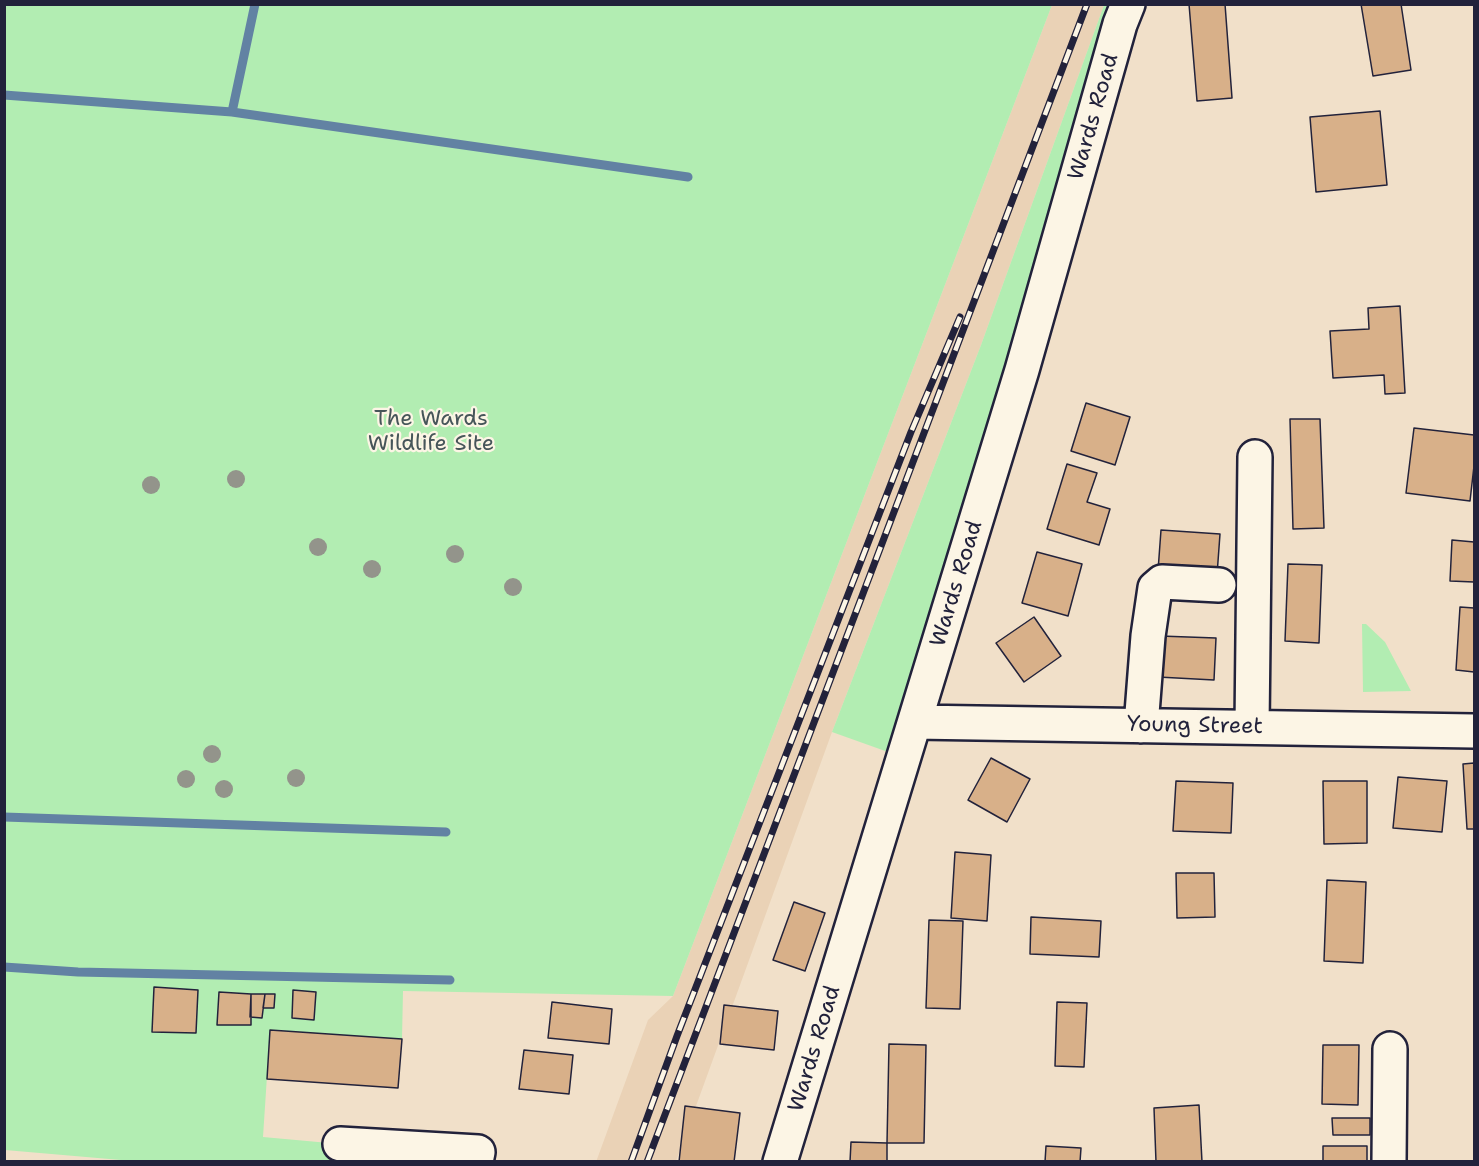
<!DOCTYPE html>
<html>
<head>
<meta charset="utf-8">
<style>
	body { margin:0 }
	#map { position:relative; width:1479px; height:1166px; overflow:hidden; background:#f1e0c9; font-family:"Shantell Sans",sans-serif }
	canvas { display:block }
	.frame { position:absolute; inset:0; border:6px solid #22223b; pointer-events:none }
</style>
</head>
<body>
<div id="map">
<canvas width="1479" height="1166"></canvas>
<div class="frame"></div>
</div>
<script>
const g = document.querySelector('canvas').getContext('2d');
g.lineJoin = 'round';
function fill(path, color) { g.fillStyle = color; g.fill(path, 'evenodd'); }
function stroke(path, color, width, dash) { g.strokeStyle = color; g.lineWidth = width; g.lineCap = dash ? 'butt' : 'round'; g.setLineDash(dash || []); g.stroke(path); }
function label(font, color, halo, rows, align = 'center') {
  g.font = font + ' "Shantell Sans",sans-serif'; g.lineWidth = 4.5; g.setLineDash([]); g.textBaseline = 'middle'; g.strokeStyle = halo; g.fillStyle = color; for (const [text, x, y, turn = 0] of rows) {
    g.save(); g.translate(x, y); g.rotate((+turn || 0) * Math.PI / 180); g.textAlign = isNaN(turn) ? turn : align; if (halo) g.strokeText(text, 0, 0); g.fillText(text, 0, 0); g.restore();
  }
}
const built = new Path2D(`
	M 1052,5 L 1104,5 L 981,345 L 832,732 L 676,1161 L 596,1162 L 648,1020 L 673,996 Z`);
const green = new Path2D(`
	M 4,5 L 1052,5 L 673,996 L 403,991 L 402,1039 L 270,1030 L 263,1137 L 340,1144 L 476,1161 L 144,1162 L 5,1150 Z
	M 1104,5 L 1110,5 L 1006,366 L 888,752 L 832,732 L 981,345 Z
	M 1362,624 L 1366,624 L 1385,642 L 1411,691 L 1363,692 Z`);
const stream = new Path2D(`
	M 4,95 L 232,112 L 688,177
	M 232,112 L 255,4
	M 4,817 L 446,832
	M 4,967 L 78,972 L 450,980`);
const building = new Path2D(`
	M 1189,4 L 1225,4 L 1232,98 L 1197,101 Z
	M 1361,4 L 1401,4 L 1411,70 L 1373,76 Z
	M 1380,111 L 1387,185 L 1316,192 L 1310,117 Z
	M 1400,306 L 1405,393 L 1385,394 L 1384,375 L 1333,378 L 1330,331 L 1369,329 L 1368,308 Z
	M 1086,403 L 1130,417 L 1115,465 L 1071,451 Z
	M 1290,419 L 1320,419 L 1324,528 L 1293,529 Z
	M 1414,428 L 1474,435 L 1474,466 L 1470,501 L 1406,493 Z
	M 1067,464 L 1097,473 L 1087,502 L 1110,509 L 1099,545 L 1047,529 Z
	M 1161,530 L 1220,534 L 1217,575 L 1158,571 Z
	M 1452,540 L 1474,542 L 1474,582 L 1450,581 Z
	M 1037,552 L 1082,564 L 1068,616 L 1022,603 Z
	M 1288,564 L 1322,565 L 1319,643 L 1285,641 Z
	M 1460,607 L 1474,608 L 1474,672 L 1456,670 Z
	M 1034,617 L 1061,656 L 1024,682 L 996,643 Z
	M 1160,636 L 1216,638 L 1214,680 L 1158,677 Z
	M 991,758 L 1030,779 L 1007,822 L 968,800 Z
	M 1474,763 L 1474,829 L 1467,829 L 1463,764 Z
	M 1398,777 L 1447,781 L 1442,832 L 1393,828 Z
	M 1176,781 L 1233,783 L 1231,833 L 1173,831 Z
	M 1323,781 L 1367,781 L 1367,843 L 1324,844 Z
	M 955,852 L 991,855 L 987,921 L 951,918 Z
	M 1176,873 L 1214,873 L 1215,917 L 1177,918 Z
	M 1327,880 L 1366,882 L 1363,963 L 1324,961 Z
	M 794,902 L 825,913 L 805,971 L 773,960 Z
	M 1031,917 L 1101,921 L 1099,957 L 1030,954 Z
	M 929,920 L 963,921 L 960,1009 L 926,1008 Z
	M 154,987 L 198,990 L 196,1033 L 152,1032 Z
	M 293,990 L 316,992 L 314,1020 L 292,1018 Z
	M 219,992 L 251,994 L 251,1025 L 217,1025 Z
	M 251,994 L 265,994 L 262,1018 L 250,1017 Z
	M 265,994 L 275,994 L 274,1008 L 263,1008 Z
	M 552,1002 L 612,1009 L 609,1044 L 548,1038 Z
	M 1057,1002 L 1087,1003 L 1084,1067 L 1055,1066 Z
	M 724,1005 L 778,1011 L 774,1050 L 720,1044 Z
	M 270,1030 L 402,1039 L 398,1088 L 267,1079 Z
	M 889,1044 L 926,1045 L 924,1143 L 887,1143 Z
	M 1323,1045 L 1359,1045 L 1358,1105 L 1322,1104 Z
	M 524,1050 L 573,1055 L 569,1094 L 519,1089 Z
	M 1199,1105 L 1202,1162 L 1156,1162 L 1154,1108 Z
	M 685,1106 L 740,1113 L 734,1162 L 679,1162 Z
	M 1332,1118 L 1370,1118 L 1370,1135 L 1333,1135 Z
	M 851,1142 L 887,1143 L 887,1162 L 850,1162 Z
	M 1046,1146 L 1081,1148 L 1080,1162 L 1045,1162 Z
	M 1323,1146 L 1367,1146 L 1367,1162 L 1323,1162 Z`);
const minor = new Path2D(`
	M 915,722 L 1474,731
	M 1141,726 L 1148,636 L 1155,588 L 1162,582 L 1219,585
	M 1252,727 L 1255,457
	M 340,1144 L 478,1152 L 476,1162
	M 780,1162 L 1022,370 L 1120,24 L 1128,4
	M 1389,1162 L 1390,1049`);
const rail = new Path2D(`
	M 631,1162 L 677,1036 L 911,432 L 960,317
	M 647,1162 L 1087,4`);
const trees = [
	[236,479],
	[151,485],
	[318,547],
	[455,554],
	[372,569],
	[513,587],
	[212,754],
	[296,778],
	[186,779],
	[224,789]
];
const streetNames = [
	["Wards Road",1094,117,-74],
	["Wards Road",957,584,-73],
	["Young Street",1195,726,1],
	["Wards Road",815,1049,-73]
];
const parkNames = [
	["The Wards",431,419],
	["Wildlife Site",431,444]
];
fill(built, '#ead2b6');
fill(green, '#b2edb2');
stroke(stream, '#6282a3', 9);
fill(building, '#d8b089');
stroke(building, '#22223b', 1.5);
stroke(minor, '#22223b', 38);
stroke(minor, '#fcf5e5', 33);
stroke(rail, '#22223b', 7);
stroke(rail, '#fcf5e5', 4.5, [14]);
g.fillStyle = '#93948b';
for (const [x, y] of trees) { g.beginPath(); g.arc(x, y, 9, 0, 2 * Math.PI); g.fill(); }
label('22px', '#22223b', '#fcf5e5', streetNames);
label('22px', '#465559', '#fcf5e5', parkNames);
</script>
</body>
</html>
